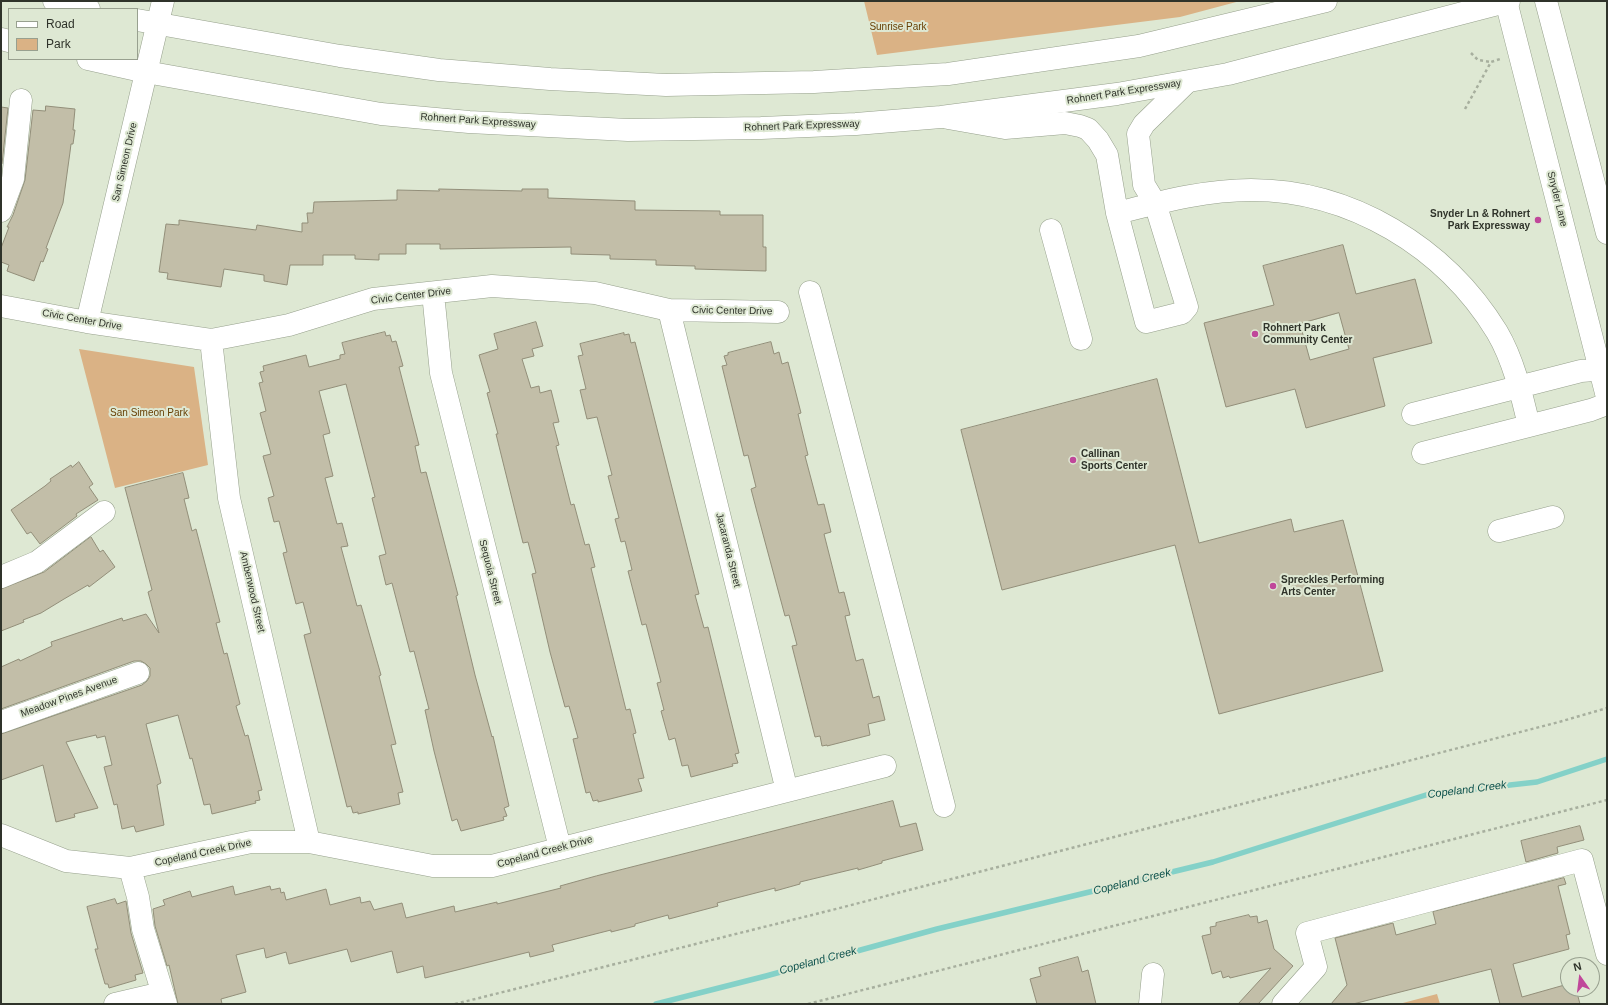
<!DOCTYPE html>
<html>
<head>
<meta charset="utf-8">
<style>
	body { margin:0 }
	#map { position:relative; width:1608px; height:1005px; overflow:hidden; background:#dee8d3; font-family:Arial,sans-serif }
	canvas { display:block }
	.frame { position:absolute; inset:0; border:2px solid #2f332a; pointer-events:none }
	.legend { position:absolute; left:8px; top:8px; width:130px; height:52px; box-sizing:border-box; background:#dee8d3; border:1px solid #98a08f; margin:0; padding:5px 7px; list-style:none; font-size:12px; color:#2f332a }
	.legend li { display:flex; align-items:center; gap:8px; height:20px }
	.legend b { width:20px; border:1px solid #98a08f }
	.north { position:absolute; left:1560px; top:957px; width:40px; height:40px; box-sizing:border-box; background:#dee8d3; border:1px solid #98a08f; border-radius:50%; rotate:346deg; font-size:11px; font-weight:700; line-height:16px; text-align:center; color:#2f332a }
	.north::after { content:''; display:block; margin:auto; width:14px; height:18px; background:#c0479a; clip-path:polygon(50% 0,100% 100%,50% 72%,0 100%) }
</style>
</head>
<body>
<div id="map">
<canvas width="1608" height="1005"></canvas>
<div class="frame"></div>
<ul class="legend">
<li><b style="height:5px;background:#fff"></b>Road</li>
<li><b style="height:11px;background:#dab285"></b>Park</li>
</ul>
<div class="north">N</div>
</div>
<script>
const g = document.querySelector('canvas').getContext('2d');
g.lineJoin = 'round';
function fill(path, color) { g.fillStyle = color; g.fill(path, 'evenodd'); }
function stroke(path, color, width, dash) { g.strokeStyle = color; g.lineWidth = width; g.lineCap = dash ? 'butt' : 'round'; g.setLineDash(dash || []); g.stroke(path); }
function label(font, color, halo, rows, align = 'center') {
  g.font = font + ' Arial,sans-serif'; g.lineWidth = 4; g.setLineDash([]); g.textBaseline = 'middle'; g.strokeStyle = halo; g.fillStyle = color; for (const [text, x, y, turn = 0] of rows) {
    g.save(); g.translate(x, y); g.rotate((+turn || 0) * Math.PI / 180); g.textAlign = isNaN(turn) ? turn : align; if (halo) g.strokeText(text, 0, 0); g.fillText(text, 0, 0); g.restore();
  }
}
const green = new Path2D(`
	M 864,1 L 1240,1 L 1180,17 L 877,55 Z
	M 79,349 L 194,367 L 208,465 L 115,488 Z
	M 1437,994 L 1440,1004 L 1399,1004 Z`);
const stream = new Path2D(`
	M 656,1004 L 766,976 L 937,929 L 1213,862 L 1429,794 L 1537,782 L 1607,759`);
const building = new Path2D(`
	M 46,106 L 75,109 L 73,130 L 75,130 L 73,144 L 71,144 L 70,152 L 63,203 L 49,240 L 46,248 L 48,249 L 43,262 L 41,261 L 34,281 L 7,271 L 9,265 L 1,262 L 1,248 L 9,227 L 7,227 L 13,215 L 25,180 L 33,110 L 45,111 Z
	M 1,107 L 8,108 L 2,164 L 1,164 Z
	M 439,189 L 522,191 L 522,189 L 548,189 L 548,198 L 635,201 L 635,210 L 720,211 L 720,215 L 763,215 L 763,247 L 766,247 L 766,271 L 695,269 L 695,266 L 656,265 L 656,260 L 610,259 L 610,255 L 571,254 L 571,247 L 440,249 L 440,244 L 406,244 L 406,254 L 379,254 L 379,260 L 355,259 L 355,255 L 323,255 L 323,265 L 290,265 L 287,285 L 264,281 L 264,275 L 224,269 L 221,287 L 167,279 L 168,273 L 159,272 L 166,224 L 179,225 L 179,220 L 256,230 L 257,225 L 302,232 L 302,223 L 308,223 L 307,213 L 313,213 L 314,202 L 397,200 L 397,190 L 439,191 Z
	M 1343,245 L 1356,294 L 1415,279 L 1432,343 L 1373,358 L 1385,406 L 1306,428 L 1295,389 L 1226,407 L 1204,323 L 1274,305 L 1263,266 ZM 1339,313 L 1349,349 L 1310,360 L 1300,324 Z
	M 536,322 L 543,346 L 532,349 L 534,356 L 522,359 L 531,388 L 539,386 L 540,393 L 551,390 L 559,422 L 553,423 L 559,445 L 556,446 L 571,505 L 574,504 L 585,545 L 589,544 L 595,567 L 591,568 L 626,710 L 630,709 L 636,733 L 633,734 L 644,778 L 638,779 L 642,791 L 598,802 L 598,800 L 593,801 L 590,792 L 586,793 L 573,739 L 578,738 L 569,706 L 565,707 L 550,652 L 532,574 L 536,573 L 528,542 L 523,543 L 496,434 L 498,434 L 487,393 L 490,392 L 479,355 L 498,349 L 494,334 Z
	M 385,332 L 386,336 L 390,335 L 392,342 L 396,341 L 403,366 L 399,367 L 419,445 L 415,446 L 421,473 L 426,472 L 458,595 L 456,596 L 475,675 L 492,737 L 493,736 L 509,806 L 504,808 L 507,816 L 503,817 L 504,820 L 461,831 L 457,819 L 452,821 L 434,751 L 425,710 L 429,709 L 414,651 L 410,652 L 392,583 L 386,585 L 379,556 L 386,554 L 372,498 L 375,497 L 346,384 L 319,391 L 330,433 L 323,435 L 333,476 L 325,478 L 337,524 L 342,523 L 348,546 L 341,547 L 357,606 L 361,605 L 381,675 L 379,676 L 396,744 L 391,745 L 403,792 L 398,793 L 400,804 L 358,814 L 358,812 L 353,813 L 351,806 L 347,807 L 304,635 L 311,633 L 303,602 L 296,604 L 283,553 L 287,552 L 279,521 L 274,522 L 268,498 L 274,496 L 263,456 L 271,454 L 260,413 L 266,411 L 259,383 L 263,382 L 260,372 L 264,371 L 263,366 L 306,355 L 309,367 L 340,359 L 340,355 L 345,354 L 342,343 Z
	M 624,333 L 624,335 L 629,334 L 631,343 L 635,342 L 699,594 L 695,595 L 704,628 L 708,627 L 739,753 L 735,754 L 738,763 L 732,764 L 733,766 L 691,777 L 688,765 L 682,766 L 675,738 L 669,740 L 661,711 L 664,710 L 657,683 L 661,682 L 646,624 L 642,625 L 628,571 L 632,570 L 625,541 L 621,542 L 615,519 L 619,518 L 608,476 L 612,475 L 597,417 L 587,419 L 580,390 L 586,389 L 578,356 L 583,355 L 580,344 Z
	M 771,342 L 774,354 L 779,352 L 782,364 L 788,362 L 801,413 L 798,414 L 808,455 L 805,456 L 818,505 L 824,504 L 831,532 L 824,534 L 839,593 L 844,592 L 850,615 L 845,616 L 856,661 L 863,659 L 873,698 L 879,696 L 885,720 L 868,724 L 870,735 L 827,746 L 827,745 L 822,746 L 820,736 L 815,737 L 792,646 L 797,645 L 789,615 L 785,616 L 757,512 L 751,489 L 756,487 L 748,455 L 744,456 L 722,366 L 727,365 L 724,356 L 728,355 L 728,353 Z
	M 1157,379 L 1199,543 L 1291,519 L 1294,532 L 1343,520 L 1383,671 L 1219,714 L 1175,545 L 1002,590 L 961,430 Z
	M 79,462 L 93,484 L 89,487 L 98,500 L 76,514 L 77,516 L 40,544 L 31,532 L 27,534 L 11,510 L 45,486 L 51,481 L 50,479 L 71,465 L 72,467 Z
	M 183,473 L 189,498 L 184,499 L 192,531 L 196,529 L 220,622 L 216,623 L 224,654 L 227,653 L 240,704 L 236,706 L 245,736 L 248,735 L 262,790 L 258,791 L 260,800 L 255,801 L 256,803 L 212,814 L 210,804 L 204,805 L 192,758 L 190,759 L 178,715 L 146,724 L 161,783 L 157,785 L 164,825 L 136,832 L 134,826 L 122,829 L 117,804 L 114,805 L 104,767 L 112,765 L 105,736 L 97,738 L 96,735 L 66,742 L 98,808 L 74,814 L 75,817 L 56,822 L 43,765 L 1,780 L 1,734 L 142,685 L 147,681 L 150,676 L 150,668 L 146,664 L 141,661 L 134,661 L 1,709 L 1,667 L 19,659 L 20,661 L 52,646 L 51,642 L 122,618 L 123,621 L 146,614 L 159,633 L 148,592 L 152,590 L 125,488 Z
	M 91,537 L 100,552 L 103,550 L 115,567 L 89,587 L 88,585 L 64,599 L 41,613 L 23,620 L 24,622 L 1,631 L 1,589 L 44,572 Z
	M 893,801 L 900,827 L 916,823 L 923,850 L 882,861 L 882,863 L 858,870 L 858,868 L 800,882 L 800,884 L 775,891 L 775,888 L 717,903 L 718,906 L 669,919 L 668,915 L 635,924 L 635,926 L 611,932 L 611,930 L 552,945 L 554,951 L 530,957 L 529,952 L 425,978 L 423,966 L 397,973 L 392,951 L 351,962 L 347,949 L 289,964 L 286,952 L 266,958 L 264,948 L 236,955 L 246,992 L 221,999 L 222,1004 L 178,1004 L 169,965 L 167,966 L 155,926 L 153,909 L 165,905 L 163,900 L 190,891 L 192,897 L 233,886 L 235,895 L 270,886 L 271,890 L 280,888 L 281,893 L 284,892 L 286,900 L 326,889 L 330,905 L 360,897 L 361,903 L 370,901 L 374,910 L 402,903 L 406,918 L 454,906 L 455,912 L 497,902 L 497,904 L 561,888 L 560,886 L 596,876 Z
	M 1580,826 L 1584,840 L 1557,847 L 1558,853 L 1526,862 L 1521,841 Z
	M 1564,878 L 1566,884 L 1558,886 L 1570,934 L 1566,935 L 1569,949 L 1513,964 L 1522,997 L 1568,984 L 1568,989 L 1576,989 L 1580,1004 L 1500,1004 L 1491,969 L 1353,1004 L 1331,1004 L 1347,985 L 1335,938 L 1393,923 L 1396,935 L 1436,924 L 1433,912 Z
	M 115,899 L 117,904 L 126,901 L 131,933 L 143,973 L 135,975 L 136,980 L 109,988 L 108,984 L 105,984 L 95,949 L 98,949 L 87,907 Z
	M 1249,915 L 1250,917 L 1257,916 L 1258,923 L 1267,920 L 1274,949 L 1293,966 L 1258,1004 L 1238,1004 L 1271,968 L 1230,978 L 1229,976 L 1223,978 L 1221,971 L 1212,974 L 1202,936 L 1211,934 L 1210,927 L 1216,926 L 1216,923 Z
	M 1078,957 L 1082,972 L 1088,970 L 1096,1004 L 1037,1004 L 1030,979 L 1041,976 L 1039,968 Z`);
const path = new Path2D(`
	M 1471,53 L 1478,60 L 1491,62
	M 1465,109 L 1491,62 L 1500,59
	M 455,1004 L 828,911 L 1559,722 L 1607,708
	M 808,1004 L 1607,800`);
const minor = new Path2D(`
	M 1506,1 L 1607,397
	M 1546,1 L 1607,233
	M 948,118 L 1005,128 L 1065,123 L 1080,126 L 1088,129 L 1098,140 L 1107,155 L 1117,213 L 1146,322 L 1182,313 L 1187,307 L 1155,203 L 1144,185 L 1138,134 L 1144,124 L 1186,83
	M 1,211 L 13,179 L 21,100
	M 1117,213 C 1161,202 1205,190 1251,190 C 1351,190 1445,247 1497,332 C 1513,359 1522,395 1529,426
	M 1051,230 L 1081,339
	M 810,292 L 944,806
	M 433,293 L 441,373 L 560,848
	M 1,306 L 87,322 L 211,340 L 289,325 L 373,299 L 492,286 L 595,293 L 669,310 L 778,312
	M 669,310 L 787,791
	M 87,322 L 163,1
	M 211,340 L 229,498 L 309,842
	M 1413,414 L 1581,371 L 1607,369
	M 1423,453 L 1591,410 L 1607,404
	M 1499,531 L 1553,517
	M 1,577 L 37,562 L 104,512
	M 1,722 L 138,673
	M 1,835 L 66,861 L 130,868 L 251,842 L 309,842 L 433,866 L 492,866 L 885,766
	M 130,868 L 138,897 L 143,929 L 166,1004
	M 115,1004 L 162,993
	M 1150,1004 L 1153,974
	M 1283,1004 L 1316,967 L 1307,933 L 1582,860 L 1607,954`);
const major = new Path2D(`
	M 54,1 L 89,9
	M 137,20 L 340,56 L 439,70 L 550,79 L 666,85 L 814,82 L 948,74 L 1139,46 L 1326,1
	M 1,39 L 9,41
	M 88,59 L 146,72 L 381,114 L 469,122 L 628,130 L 761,128 L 856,124 L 941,117 L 1117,94 L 1228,74 L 1509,1`);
const markers = [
	[1538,220,4,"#c0479a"],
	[1255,334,4,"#c0479a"],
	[1073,460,4,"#c0479a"],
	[1273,586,4,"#c0479a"]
];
const parkNames = [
	["Sunrise Park",898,27],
	["San Simeon Park",149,413]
];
const streetNames = [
	["Rohnert Park Expressway",1124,92,-9],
	["Rohnert Park Expressway",478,121,4],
	["Rohnert Park Expressway",802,126,-2],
	["San Simeon Drive",125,162,-77],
	["Snyder Lane",1557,199,76],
	["Civic Center Drive",411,296,-7],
	["Civic Center Drive",732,311,1],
	["Civic Center Drive",82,320,10],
	["Jacaranda Street",728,550,76],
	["Sequoia Street",490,572,76],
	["Amberwood Street",252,592,77],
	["Meadow Pines Avenue",69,697,-20],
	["Copeland Creek Drive",545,852,-15],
	["Copeland Creek Drive",203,853,-12]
];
const poiNames = [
	["Snyder Ln & Rohnert",1530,214,"right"],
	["Park Expressway",1530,226,"right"],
	["Rohnert Park",1263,328],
	["Community Center",1263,340],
	["Callinan",1081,454],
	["Sports Center",1081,466],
	["Spreckles Performing",1281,580],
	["Arts Center",1281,592]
];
const waterNames = [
	["Copeland Creek",1467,790,-7],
	["Copeland Creek",1132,882,-14],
	["Copeland Creek",818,961,-15]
];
fill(green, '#dab285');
stroke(stream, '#84d1c8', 5.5);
fill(building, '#c2bea8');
stroke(building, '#928e79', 1);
stroke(minor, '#96a08c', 23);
stroke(major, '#96a08c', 23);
stroke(path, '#a7af9e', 2.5, [3, 3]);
stroke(minor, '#fff', 22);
stroke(major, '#fff', 22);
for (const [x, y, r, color] of markers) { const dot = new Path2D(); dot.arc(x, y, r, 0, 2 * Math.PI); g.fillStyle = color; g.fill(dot); stroke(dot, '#dee8d3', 1.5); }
label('10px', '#684106', '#dee8d3', parkNames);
label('10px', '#2f332a', '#dee8d3', streetNames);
label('bold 10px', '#2f332a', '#dee8d3', poiNames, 'left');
label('italic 11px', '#0b504b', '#dee8d3', waterNames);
</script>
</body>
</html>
